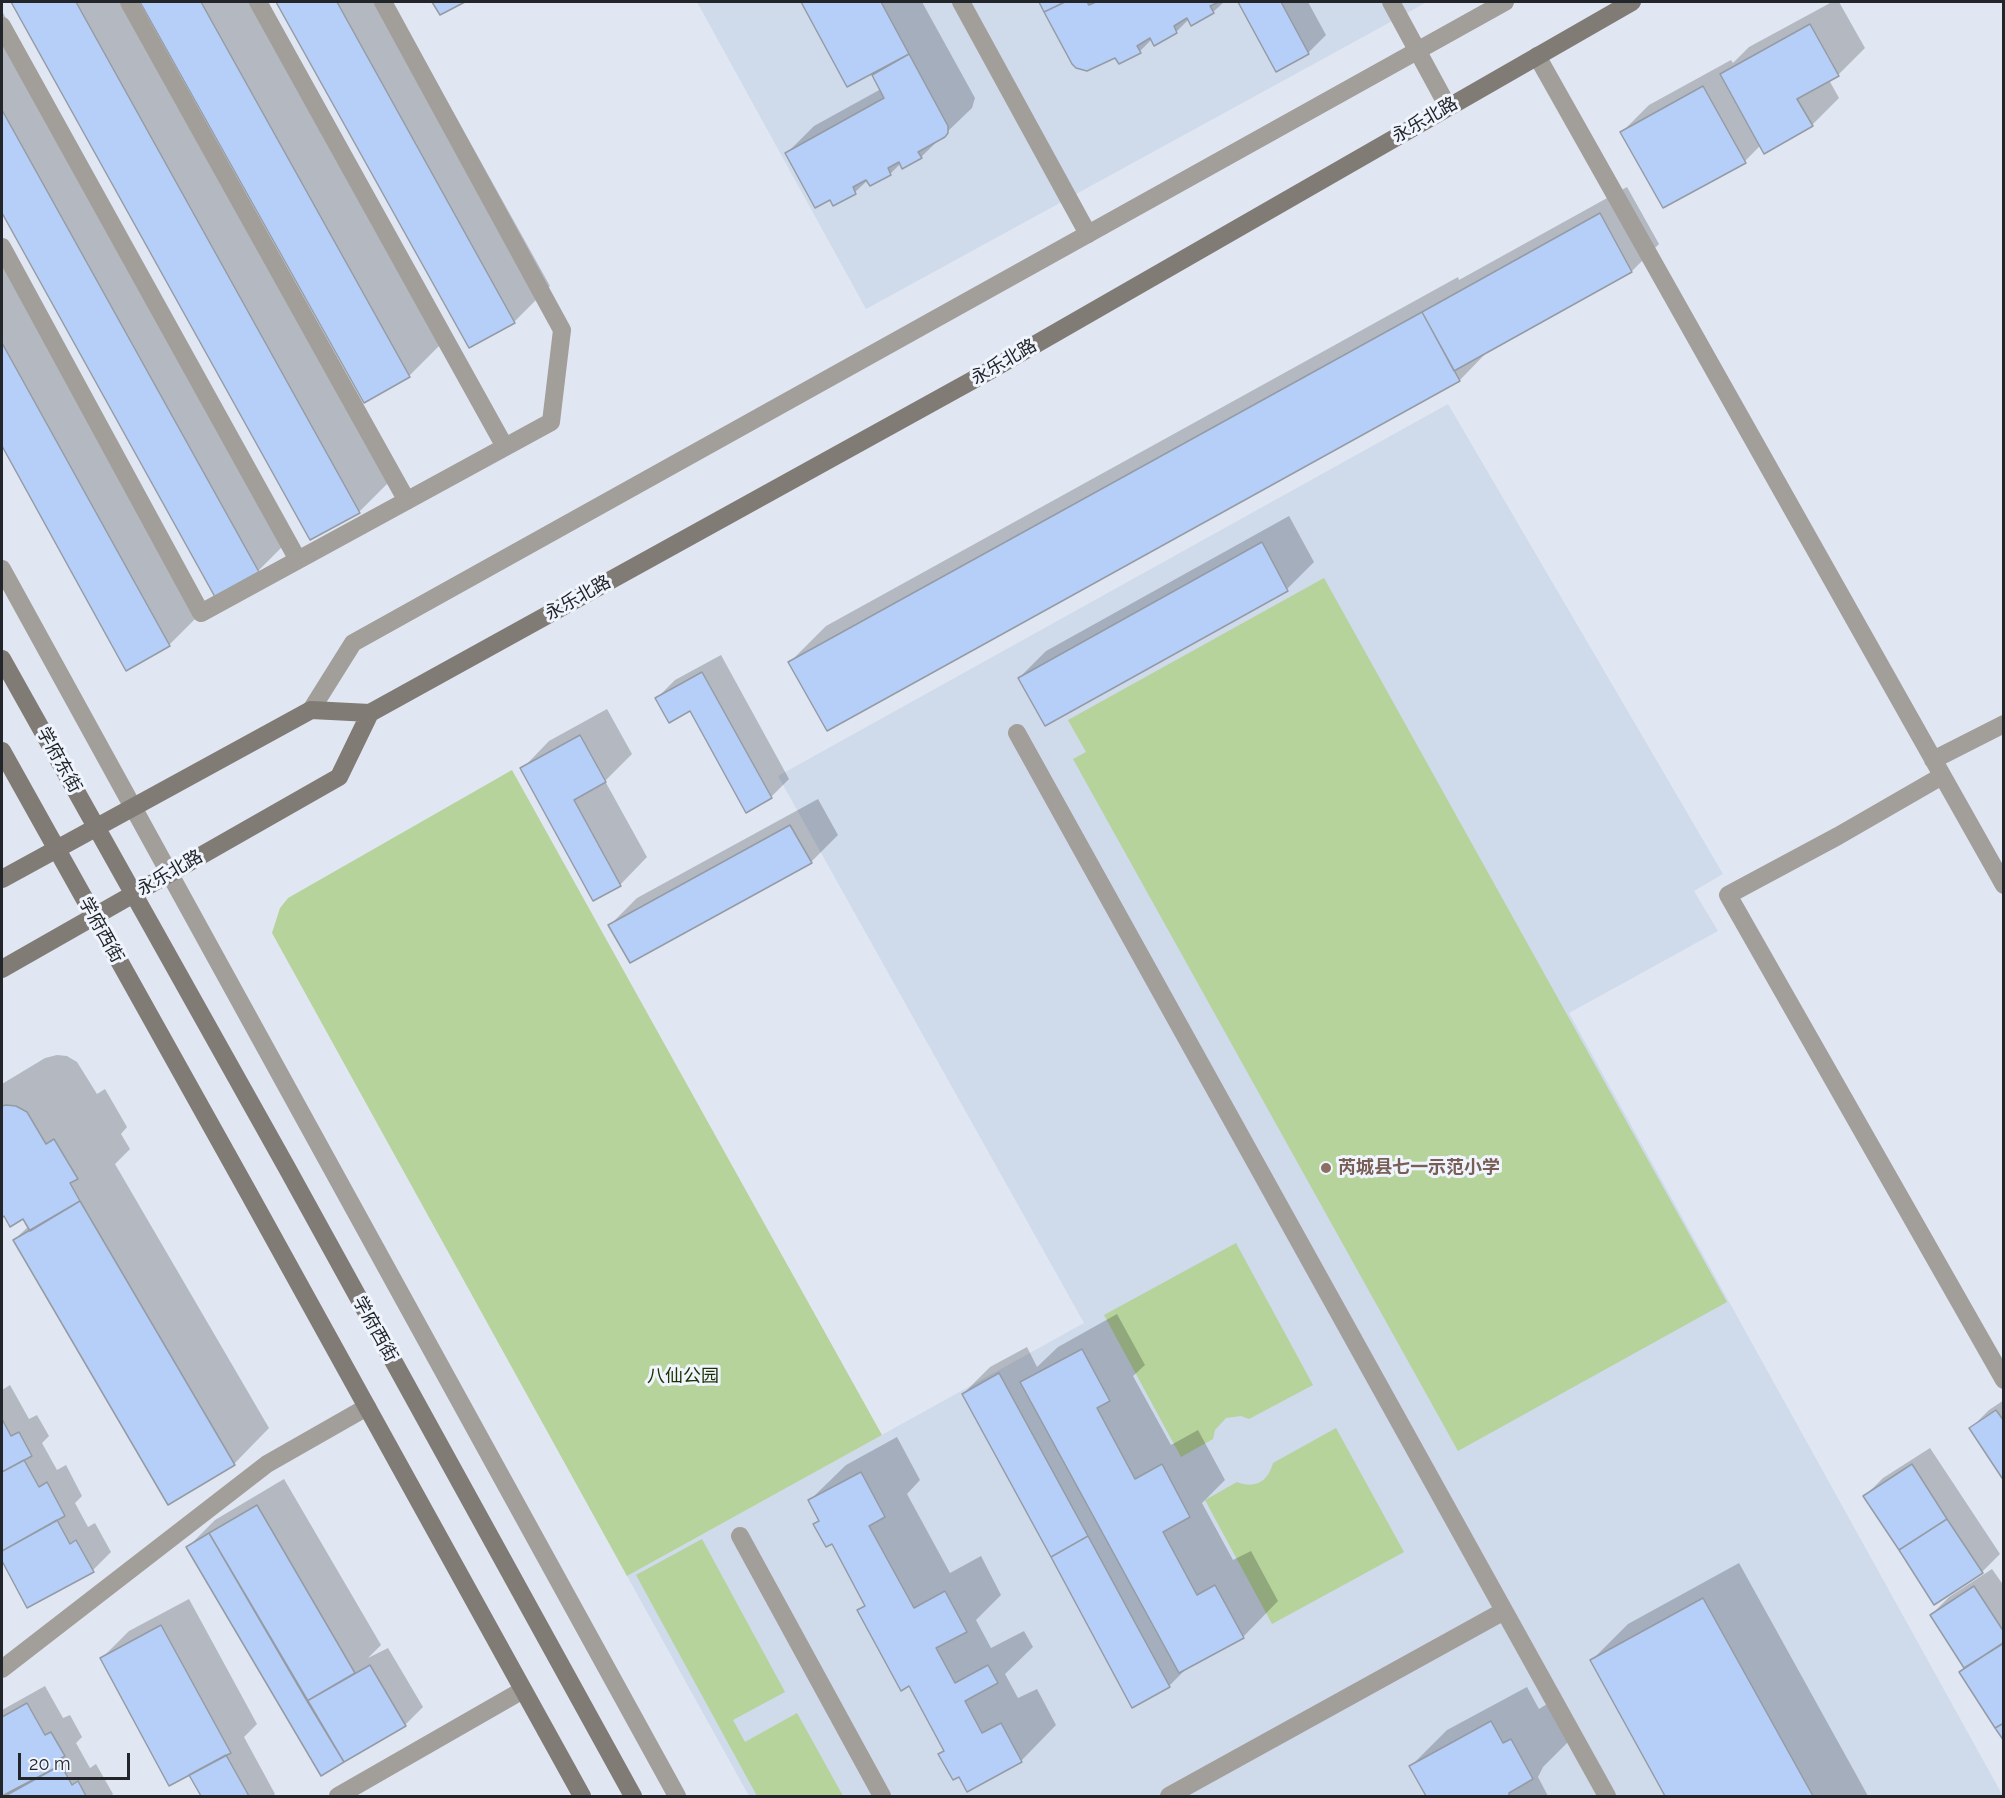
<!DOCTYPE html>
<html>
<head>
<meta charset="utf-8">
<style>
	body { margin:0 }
	#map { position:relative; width:2005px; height:1798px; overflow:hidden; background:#e0e7f2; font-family:Raleway,sans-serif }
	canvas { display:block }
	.frame { position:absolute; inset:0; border:3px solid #222529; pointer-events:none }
	.scale { position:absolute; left:18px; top:1753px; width:112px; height:27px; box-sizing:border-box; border:3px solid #222529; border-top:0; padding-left:8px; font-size:18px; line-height:21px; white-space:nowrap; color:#222529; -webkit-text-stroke:4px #eff4fd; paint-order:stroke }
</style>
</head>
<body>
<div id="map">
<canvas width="2005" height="1798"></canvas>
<div class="frame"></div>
<div class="scale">20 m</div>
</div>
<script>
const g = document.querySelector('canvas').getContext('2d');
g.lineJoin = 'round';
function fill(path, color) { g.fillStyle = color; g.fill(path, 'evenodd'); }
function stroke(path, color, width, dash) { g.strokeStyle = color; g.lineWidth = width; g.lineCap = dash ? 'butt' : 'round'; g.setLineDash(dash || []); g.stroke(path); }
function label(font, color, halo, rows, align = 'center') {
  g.font = font + ' Raleway,"Noto Sans SC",sans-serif'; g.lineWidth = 6; g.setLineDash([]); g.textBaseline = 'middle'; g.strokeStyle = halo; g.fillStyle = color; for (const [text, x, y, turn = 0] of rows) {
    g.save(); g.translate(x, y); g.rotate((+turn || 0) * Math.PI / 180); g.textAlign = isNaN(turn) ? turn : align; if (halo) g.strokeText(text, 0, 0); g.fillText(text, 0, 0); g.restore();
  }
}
const built = new Path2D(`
	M 697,2 L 1427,2 L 866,309 Z
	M 1448,404 L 1723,874 L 1694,891 L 1718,931 L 1569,1013 L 2003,1796 L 749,1796 L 627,1576 L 1084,1323 L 778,776 Z`);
const green = new Path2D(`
	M 1324,578 L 1727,1302 L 1458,1451 L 1073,759 L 1086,752 L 1068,720 Z
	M 512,770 L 882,1435 L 627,1576 L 272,933 L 280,908 L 288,898 Z
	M 1236,1243 L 1313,1385 L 1249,1419 L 1241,1416 L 1226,1418 L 1215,1430 L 1213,1439 L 1181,1457 L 1104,1315 Z
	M 1336,1428 L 1404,1552 L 1272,1624 L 1205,1500 L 1237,1482 C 1255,1489 1268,1482 1273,1463 Z
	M 702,1539 L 785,1692 L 733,1720 L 745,1742 L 797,1713 L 843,1796 L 757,1796 L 636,1575 Z`);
const shadow = new Path2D(`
	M 13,2 L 131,2 L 395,476 L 359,512 L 311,538 Z
	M 142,2 L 256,2 L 445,340 L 409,376 L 364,401 Z
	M 278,2 L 392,2 L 550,286 L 514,322 L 470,346 Z
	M 802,2 L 922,2 L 975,98 L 972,108 L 921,157 L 901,163 L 890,174 L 868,180 L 855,192 L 834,204 L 787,153 L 814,126 L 881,89 L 872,73 L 848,85 Z
	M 1040,2 L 1224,2 L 1213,12 L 1189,19 L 1176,32 L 1152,39 L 1140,51 L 1115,56 L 1077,67 Z
	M 1240,2 L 1308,2 L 1326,35 L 1308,53 L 1277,70 Z
	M 1832,2 L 1839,2 L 1865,48 L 1838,75 L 1829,80 L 1839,98 L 1812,125 L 1761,145 L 1745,161 L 1664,206 L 1622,132 L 1649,105 L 1731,60 L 1733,63 L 1749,47 Z
	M 2,11 L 293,536 L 258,571 L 215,595 L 2,210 Z
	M 1627,187 L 1659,244 L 1632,271 L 1490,349 L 1460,380 L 827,729 L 790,662 L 826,626 L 1458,277 L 1459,280 Z
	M 2,244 L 205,609 L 169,645 L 127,669 L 2,443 Z
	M 1289,516 L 1314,562 L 1287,589 L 1045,724 L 1019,678 L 1046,651 Z
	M 721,655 L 789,779 L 771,797 L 690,709 L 657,698 L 675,680 Z
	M 607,709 L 632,754 L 605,781 L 647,857 L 620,885 L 594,899 L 522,769 L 549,741 Z
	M 818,799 L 838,835 L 811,862 L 610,925 L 637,898 Z
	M 57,1055 L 67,1056 L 77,1062 L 97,1094 L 105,1089 L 127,1127 L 121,1134 L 130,1149 L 115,1164 L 269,1428 L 234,1464 L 14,1240 L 29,1226 L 24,1217 L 4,1214 L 2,1216 L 2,1084 L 45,1058 Z
	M 1117,1314 L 1145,1365 L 1133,1376 L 1171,1445 L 1198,1430 L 1225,1480 L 1202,1503 L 1233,1560 L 1251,1551 L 1278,1601 L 1243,1637 L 1189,1666 L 1169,1686 L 963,1394 L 990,1367 L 1027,1347 L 1037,1367 L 1058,1347 Z
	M 10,1385 L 29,1419 L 37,1415 L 49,1436 L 42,1443 L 57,1470 L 66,1465 L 82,1496 L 75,1503 L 88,1527 L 95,1523 L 111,1552 L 93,1570 L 28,1606 L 2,1558 L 2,1390 Z
	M 2004,1400 L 2004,1478 L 1971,1428 L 1989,1410 Z
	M 897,1437 L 920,1480 L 907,1494 L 950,1573 L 981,1556 L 1001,1595 L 976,1620 L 991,1648 L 1024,1631 L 1033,1647 L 1005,1674 L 1018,1698 L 1037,1689 L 1056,1725 L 1021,1761 L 960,1775 L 940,1754 L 945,1749 L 910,1684 L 859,1610 L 866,1604 L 832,1542 L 815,1525 L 820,1520 L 810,1500 L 846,1465 Z
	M 1930,1448 L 2000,1554 L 1982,1572 L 1865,1496 L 1883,1478 Z
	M 284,1479 L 381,1645 L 368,1658 L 388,1648 L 423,1707 L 405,1725 L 321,1774 L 188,1547 L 215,1520 Z
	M 1739,1563 L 1868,1796 L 1667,1796 L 1592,1660 L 1628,1624 Z
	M 1992,1569 L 2004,1586 L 2004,1738 L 1960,1672 L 1965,1667 L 1931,1615 L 1949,1597 Z
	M 189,1599 L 257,1724 L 244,1737 L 275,1794 L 273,1796 L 203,1796 L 190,1773 L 102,1658 L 129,1631 Z
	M 45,1686 L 63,1718 L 70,1715 L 82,1737 L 76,1743 L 90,1768 L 96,1764 L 113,1794 L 111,1796 L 2,1796 L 2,1710 Z
	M 1527,1687 L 1539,1709 L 1547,1704 L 1568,1742 L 1543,1767 L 1538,1777 L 1548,1796 L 1428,1796 L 1411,1766 L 1447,1730 Z`);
const building = new Path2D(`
	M 11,2 L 76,2 L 360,513 L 310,540 Z
	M 140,2 L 201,2 L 410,377 L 364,403 Z
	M 276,2 L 337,2 L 515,323 L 469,348 Z
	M 432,2 L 465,2 L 440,15 Z
	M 801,2 L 881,2 L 909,54 L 847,87 Z
	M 1039,2 L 1065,2 L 1044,12 Z
	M 1065,2 L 1087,2 L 1089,5 L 1096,2 L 1219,2 L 1210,6 L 1214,13 L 1191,26 L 1187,18 L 1174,26 L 1177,33 L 1154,46 L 1150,38 L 1137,46 L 1141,53 L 1119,64 L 1115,58 L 1087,71 L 1076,68 L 1072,64 L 1044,12 Z
	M 1238,2 L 1281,2 L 1309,54 L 1276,72 Z
	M 1810,24 L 1839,76 L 1797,99 L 1813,126 L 1764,154 L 1720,74 Z
	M 909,54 L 948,126 L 948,133 L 945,137 L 918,152 L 922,158 L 902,169 L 899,162 L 888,168 L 891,175 L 870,186 L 866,180 L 853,187 L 856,194 L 833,206 L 830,200 L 815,208 L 785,153 L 884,98 L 872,75 Z
	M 1703,86 L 1746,163 L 1663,208 L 1620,132 Z
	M 2,110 L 259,572 L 215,597 L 2,213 Z
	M 1600,213 L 1632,272 L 1454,371 L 1422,312 Z
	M 1422,312 L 1460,381 L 827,731 L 788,662 Z
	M 2,343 L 170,646 L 126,671 L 2,446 Z
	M 1262,542 L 1288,591 L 1045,726 L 1018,678 Z
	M 702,672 L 772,798 L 746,813 L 690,711 L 669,723 L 655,698 Z
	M 580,735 L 606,782 L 574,800 L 621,886 L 593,901 L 520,768 Z
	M 790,825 L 812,863 L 630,963 L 608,925 Z
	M 6,1105 L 16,1106 L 27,1112 L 46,1144 L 54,1139 L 78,1179 L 70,1183 L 80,1201 L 30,1231 L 23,1219 L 10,1227 L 4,1216 L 2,1218 L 2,1106 Z
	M 80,1201 L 235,1465 L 168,1505 L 13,1240 Z
	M 1082,1349 L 1110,1401 L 1097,1408 L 1135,1479 L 1162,1464 L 1190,1517 L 1163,1532 L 1197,1595 L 1215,1585 L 1244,1638 L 1179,1673 L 1020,1382 Z
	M 999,1373 L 1088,1536 L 1051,1557 L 962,1394 Z
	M 1996,1410 L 2004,1421 L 2004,1481 L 1969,1428 Z
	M 2,1419 L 11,1436 L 19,1432 L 32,1456 L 2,1472 Z
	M 24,1460 L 39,1487 L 47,1482 L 65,1516 L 2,1551 L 2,1472 Z
	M 1912,1464 L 1947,1519 L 1899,1550 L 1863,1496 Z
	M 861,1472 L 885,1517 L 869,1526 L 914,1608 L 945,1591 L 967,1632 L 936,1648 L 955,1683 L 988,1665 L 998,1683 L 965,1701 L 982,1733 L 1001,1723 L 1022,1762 L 967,1792 L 959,1777 L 953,1780 L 938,1754 L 944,1751 L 909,1686 L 901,1691 L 857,1610 L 865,1606 L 832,1544 L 826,1547 L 813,1524 L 819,1521 L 808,1500 Z
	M 257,1505 L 355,1673 L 307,1701 L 209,1533 Z
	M 1947,1519 L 1983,1573 L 1934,1605 L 1899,1550 Z
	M 57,1520 L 70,1544 L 76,1540 L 94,1572 L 27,1608 L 2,1561 L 2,1551 Z
	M 209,1533 L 344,1762 L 321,1776 L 186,1547 Z
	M 1088,1536 L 1170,1687 L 1132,1708 L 1051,1557 Z
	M 1974,1586 L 2004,1632 L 2004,1643 L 1964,1668 L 1930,1615 Z
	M 1703,1598 L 1813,1796 L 1665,1796 L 1590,1660 Z
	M 161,1625 L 231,1753 L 169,1786 L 100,1658 Z
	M 2003,1643 L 2004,1723 L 1995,1728 L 1959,1672 Z
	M 370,1665 L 406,1726 L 344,1762 L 307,1701 Z
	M 27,1703 L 45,1735 L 51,1732 L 65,1756 L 58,1760 L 61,1765 L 2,1796 L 2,1717 Z
	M 1491,1721 L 1503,1743 L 1511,1739 L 1533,1779 L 1509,1793 L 1509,1796 L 1426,1796 L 1409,1766 Z
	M 2004,1723 L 2004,1741 L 1995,1728 Z
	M 226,1755 L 249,1796 L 201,1796 L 189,1775 Z
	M 61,1765 L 72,1785 L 78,1781 L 86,1796 L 5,1796 Z`);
const lane = new Path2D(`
	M 129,2 L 407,501
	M 258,2 L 505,447
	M 961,2 L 1088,234
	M 1391,2 L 1448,107
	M 2,26 L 298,560
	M 2,247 L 201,613 L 551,422 L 562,330 L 383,2
	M 1017,733 L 1607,1796
	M 740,1536 L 882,1796
	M 2,1669 L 267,1464 L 367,1407
	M 338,1796 L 523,1690
	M 1169,1796 L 1504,1611`);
const street = new Path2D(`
	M 1537,56 L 2004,885
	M 2,569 L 677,1796
	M 311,710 L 353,643 L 1505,2
	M 1933,760 L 2004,724
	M 1942,776 L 1838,836 L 1728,895 L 2004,1380`);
const secondary = new Path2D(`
	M 2,659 L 287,1168 L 633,1796
	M 2,751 L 247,1190 L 582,1796
	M 2,879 L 311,710 L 370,713 L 982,375 L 1632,2
	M 2,969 L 339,777 L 370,713`);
const markers = [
	[1326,1168,6,"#8d6e63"]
];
const streetNames = [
	["永乐北路",1425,120,-30],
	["永乐北路",1004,362,-30],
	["永乐北路",578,598,-29],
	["学府东街",59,760,61],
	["永乐北路",170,873,-30],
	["学府西街",101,930,61],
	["学府西街",375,1329,61]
];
const educationNames = [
	["芮城县七一示范小学",1338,1168]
];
const parkNames = [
	["八仙公园",683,1377]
];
fill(built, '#cfdaeb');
fill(green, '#b6d39b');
fill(shadow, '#0003');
fill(building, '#b5cff8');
stroke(building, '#959ba5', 1.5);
stroke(lane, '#a29e9a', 18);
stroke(street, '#a29e9a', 18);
stroke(secondary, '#817b75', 18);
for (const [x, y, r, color] of markers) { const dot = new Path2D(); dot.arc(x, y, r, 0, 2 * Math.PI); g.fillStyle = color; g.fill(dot); stroke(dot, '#eff4fd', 2); }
label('18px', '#222529', '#eff4fd', streetNames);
label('bold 18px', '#785e54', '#eff4fd', educationNames, 'left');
label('18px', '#1c3200', '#eff4fd', parkNames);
</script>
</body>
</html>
